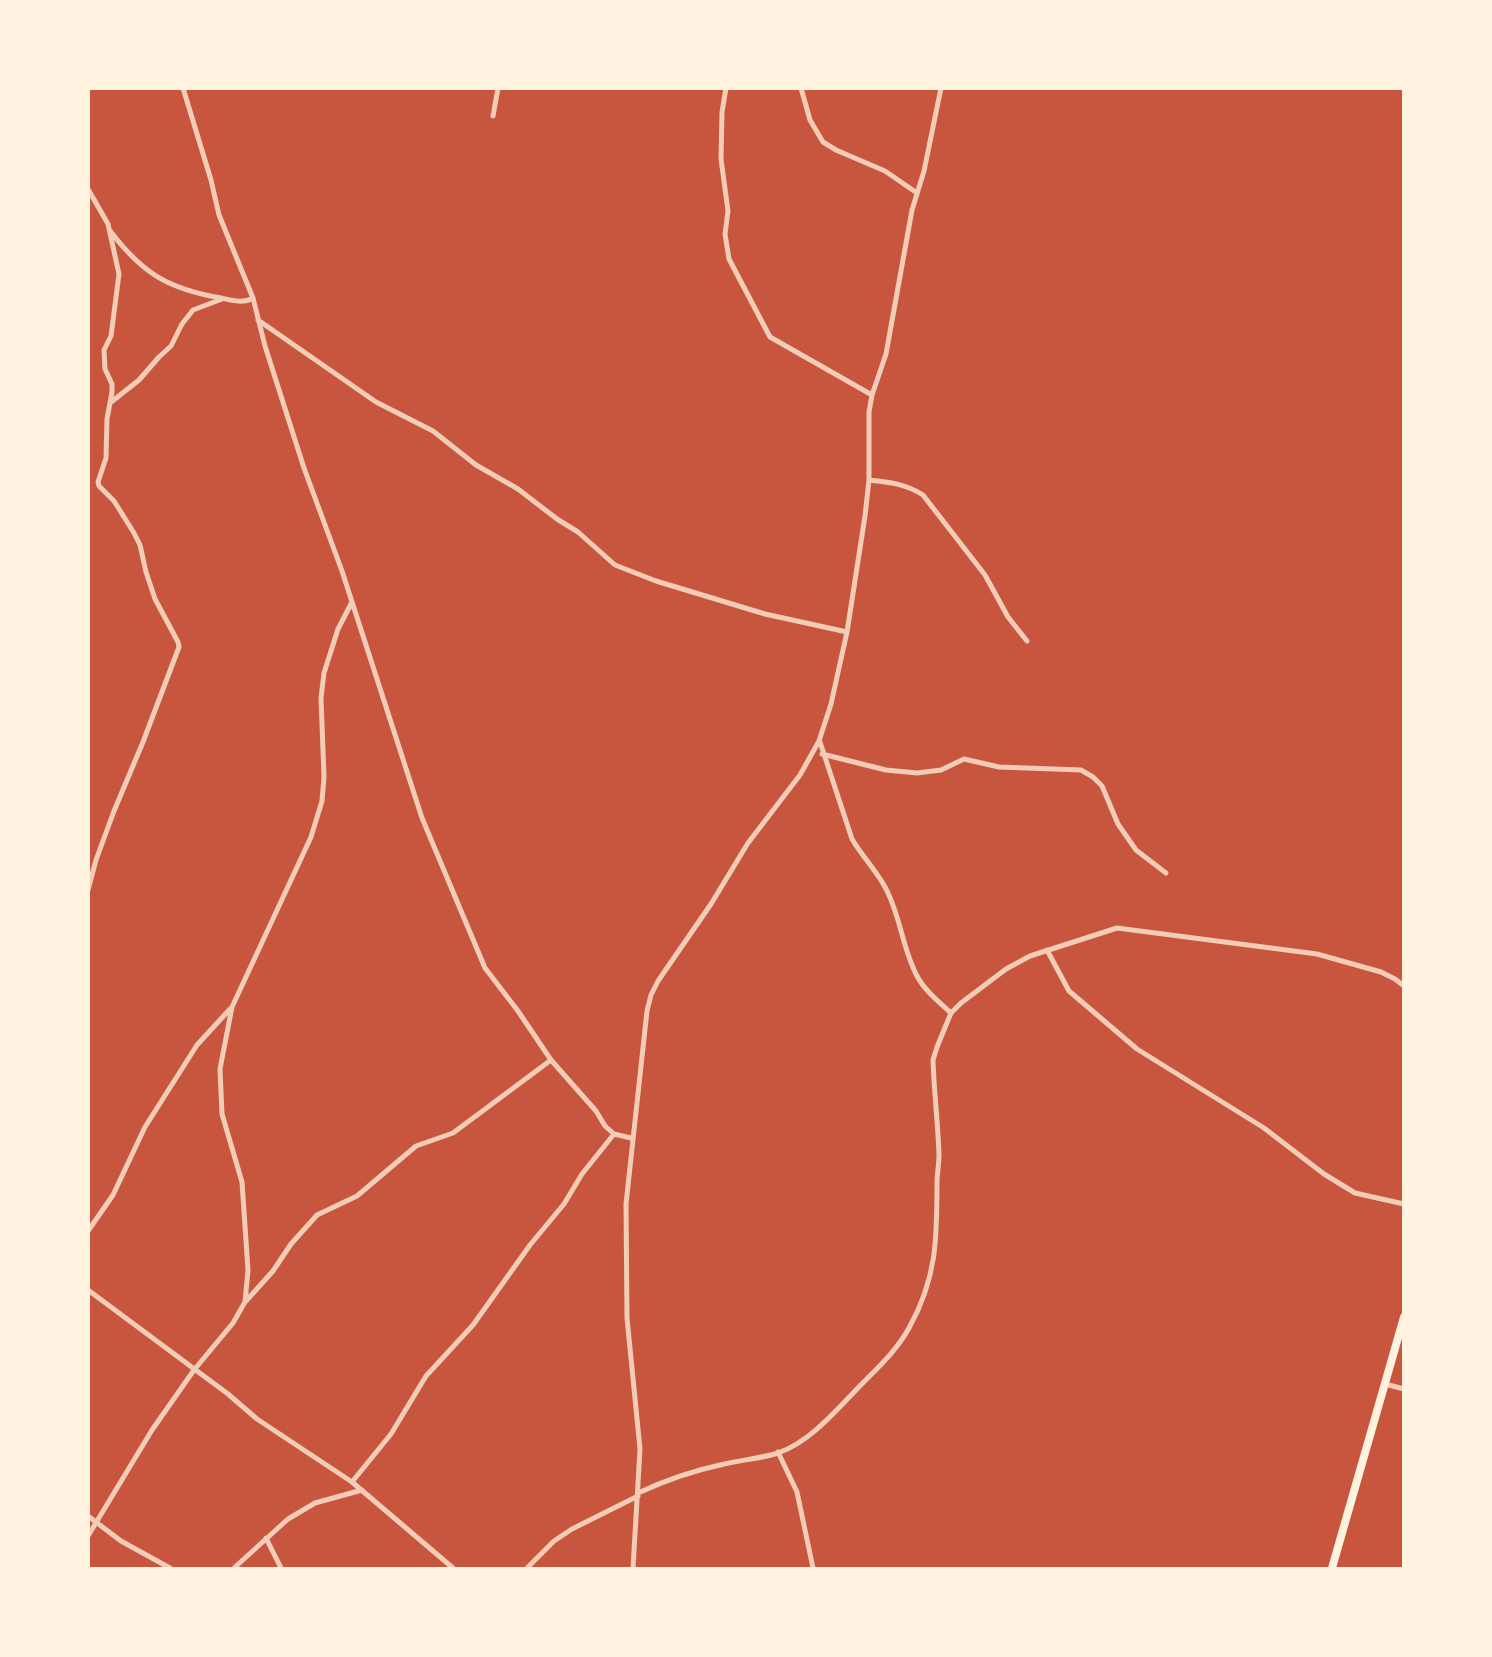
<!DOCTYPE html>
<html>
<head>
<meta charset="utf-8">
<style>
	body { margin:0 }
	#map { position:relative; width:1492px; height:1657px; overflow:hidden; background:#c8553d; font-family:"IBM Plex Sans",sans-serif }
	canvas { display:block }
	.frame { position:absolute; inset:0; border:90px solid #fff3e0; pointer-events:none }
</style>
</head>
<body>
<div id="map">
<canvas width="1492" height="1657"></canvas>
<div class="frame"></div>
</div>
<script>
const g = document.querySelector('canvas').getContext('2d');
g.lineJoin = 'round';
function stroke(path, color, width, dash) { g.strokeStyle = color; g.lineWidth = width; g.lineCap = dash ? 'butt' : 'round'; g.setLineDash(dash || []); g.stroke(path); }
const minor = new Path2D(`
	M 183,88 L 211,180 L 219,215 L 253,298 L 265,346 L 304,468 L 342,571 L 422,818 L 485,968 L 518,1011 L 551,1060 L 596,1111 L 605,1126 L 614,1134 L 631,1138
	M 726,88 L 722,112 L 721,159 L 728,211 L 725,234 L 729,259 L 770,337 L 872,395
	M 801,88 L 810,120 L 823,142 L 836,150 L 885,171 L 917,193
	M 493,116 L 498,88
	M 88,189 L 108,224 L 119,274 L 111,336 L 104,350 L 105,369 L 112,384 L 112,392 L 107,419 L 106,458 L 98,482 L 99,486 L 114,501 L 134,533 L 140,545 L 146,572 L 155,599 L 178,642 L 179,647 L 143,742 L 114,811 L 96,860 L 88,890
	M 111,232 C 143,274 169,289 221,298 C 231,300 243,304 253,298
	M 258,320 L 376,402 L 433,431 L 476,465 L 518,489 L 557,519 L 578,532 L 615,565 L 656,581 L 765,614 L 847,632
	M 110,403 L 139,380 L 159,357 L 171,346 L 182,324 L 193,310 L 222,299
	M 869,480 C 889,482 906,484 923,495 L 985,575 L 1008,617 L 1027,641
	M 820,742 L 852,839 C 863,858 879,873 888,893 C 901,920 903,950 917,976 C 925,991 939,1002 951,1013
	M 822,754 L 886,770 L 917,773 L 941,770 L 964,759 L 999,767 L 1081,770 L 1093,777 L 1102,786 L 1118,824 L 1136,850 L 1166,873
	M 1047,950 L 1069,991 L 1137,1049 L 1264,1128 L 1324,1174 L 1355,1193 L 1404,1204
	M 88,1231 L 113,1195 L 145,1127 L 197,1045 L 230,1009
	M 88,1290 L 228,1394 L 257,1419 L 352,1482 L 453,1568
	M 246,1301 L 273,1271 L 291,1244 L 317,1215 L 357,1196 L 416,1146 L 453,1133 L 551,1060
	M 1385,1384 L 1404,1389
	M 778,1452 L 797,1492 L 813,1568
	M 352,1482 L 391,1434 L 426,1376 L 473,1325 L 530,1245 L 564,1204 L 582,1174 L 614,1134
	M 638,1493 C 664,1481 692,1471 720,1465 C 739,1460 759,1459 778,1453 C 809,1442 834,1413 856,1390 C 874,1371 896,1352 909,1328 C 937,1278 937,1238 937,1183 C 937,1174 939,1164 939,1155 C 938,1123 934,1092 933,1060 L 937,1047 L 951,1013 L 961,1003 L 1006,969 L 1030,956 L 1117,928 L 1317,954 L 1381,972 L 1395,979 L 1404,986
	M 88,1516 L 121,1541 L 170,1568
	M 88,1536 L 152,1430 L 194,1370 L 233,1323 L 245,1302 L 248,1270 L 242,1182 L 222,1114 L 220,1069 L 232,1007 L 311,837 L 322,801 L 324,777 L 321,698 L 324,673 L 338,629 L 352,602
	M 266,1538 L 281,1568
	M 234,1568 L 288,1519 L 315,1503 L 362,1490
	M 527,1568 L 554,1541 L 572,1529 L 638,1496
	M 633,1568 L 640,1449 L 627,1318 L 626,1204 L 647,1011 L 651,995 L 658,981 L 711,904 L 748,843 L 800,775 L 819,741 L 831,704 L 847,632 L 865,516 L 869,480 L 869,412 L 872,395 L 886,354 L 912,210 L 924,171 L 941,88`);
const secondary = new Path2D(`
	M 1332,1568 L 1404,1317`);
stroke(minor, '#f1ccb7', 5);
stroke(secondary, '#fff3e0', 8);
</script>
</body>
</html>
